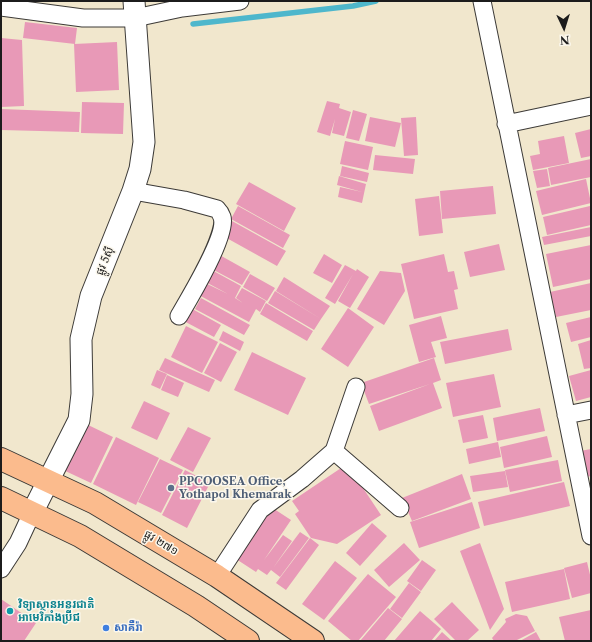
<!DOCTYPE html>
<html>
<head>
<meta charset="utf-8">
<style>
	body { margin:0 }
	#map { position:relative; width:592px; height:642px; overflow:hidden; background:#f1e7cd; font-family:"Libre Caslon Text",serif }
	canvas { display:block }
	.frame { position:absolute; inset:0; border:2px solid #1c1c1c; pointer-events:none }
	.north { position:absolute; left:544px; top:8px; width:40px; height:40px; -webkit-text-stroke:3px #fbf7ec; paint-order:stroke; rotate:176deg; font-size:11px; font-weight:700; line-height:16px; text-align:center; color:#1c1c1c }
	.north::after { content:''; display:block; margin:auto; width:14px; height:18px; background:#1c1c1c; clip-path:polygon(50% 0,100% 100%,50% 72%,0 100%) }
</style>
</head>
<body>
<div id="map">
<canvas width="592" height="642"></canvas>
<div class="frame"></div>
<div class="north">N</div>
</div>
<script>
const g = document.querySelector('canvas').getContext('2d');
g.lineJoin = 'round';
function stroke(path, color, width, dash) { g.strokeStyle = color; g.lineWidth = width; g.lineCap = dash ? 'butt' : 'round'; g.setLineDash(dash || []); g.stroke(path); }
function fill(path, color) { g.fillStyle = color; g.fill(path, 'evenodd'); }
function label(font, color, halo, rows, align = 'center') {
  g.font = font + ' "Libre Caslon Text","Noto Sans Khmer",serif'; g.lineWidth = 3; g.setLineDash([]); g.textBaseline = 'middle'; g.strokeStyle = halo; g.fillStyle = color; for (const [text, x, y, turn = 0] of rows) {
    g.save(); g.translate(x, y); g.rotate((+turn || 0) * Math.PI / 180); g.textAlign = isNaN(turn) ? turn : align; if (halo) g.strokeText(text, 0, 0); g.fillText(text, 0, 0); g.restore();
  }
}
const stream = new Path2D(`
	M 193,24 L 353,6 L 376,1`);
const building = new Path2D(`
	M 25,22 L 77,28 L 75,44 L 23,38 Z
	M 1,38 L 22,40 L 24,106 L 1,107 Z
	M 117,42 L 119,90 L 76,92 L 74,44 Z
	M 327,101 L 340,104 L 339,108 L 351,112 L 344,136 L 332,133 L 335,119 L 330,136 L 317,132 Z
	M 82,102 L 124,103 L 123,134 L 81,133 Z
	M 1,109 L 80,112 L 79,132 L 1,130 Z
	M 353,110 L 367,114 L 359,141 L 346,138 Z
	M 370,117 L 401,123 L 395,147 L 365,141 Z
	M 416,117 L 418,155 L 404,156 L 401,118 Z
	M 591,129 L 591,156 L 581,158 L 575,133 Z
	M 564,136 L 569,163 L 533,170 L 530,156 L 540,154 L 538,141 Z
	M 345,141 L 373,147 L 368,170 L 340,164 Z
	M 375,155 L 415,159 L 413,174 L 373,170 Z
	M 591,159 L 591,177 L 551,185 L 548,168 Z
	M 342,166 L 369,173 L 367,182 L 340,176 Z
	M 547,169 L 550,186 L 537,188 L 533,171 Z
	M 339,176 L 366,184 L 362,203 L 338,197 L 340,187 L 362,192 L 337,185 Z
	M 586,179 L 591,203 L 542,215 L 536,191 Z
	M 249,182 L 296,208 L 284,231 L 236,204 Z
	M 493,186 L 496,214 L 442,219 L 440,191 Z
	M 439,196 L 443,233 L 419,236 L 415,199 Z
	M 238,206 L 290,235 L 283,248 L 231,219 Z
	M 590,206 L 591,225 L 547,235 L 543,217 Z
	M 232,221 L 286,251 L 277,266 L 223,236 Z
	M 591,227 L 591,236 L 544,245 L 542,237 Z
	M 499,244 L 505,270 L 470,277 L 464,252 Z
	M 591,245 L 591,279 L 553,287 L 546,254 Z
	M 216,253 L 250,272 L 242,285 L 208,267 Z
	M 324,254 L 342,265 L 332,283 L 313,273 Z
	M 444,254 L 448,272 L 454,271 L 458,289 L 454,290 L 458,309 L 414,319 L 401,264 Z
	M 345,265 L 356,271 L 357,269 L 369,277 L 350,308 L 338,301 L 353,274 L 335,304 L 325,298 Z
	M 208,268 L 241,286 L 235,298 L 243,303 L 236,298 L 242,288 L 266,301 L 260,312 L 256,309 L 249,322 L 195,293 L 201,281 L 228,294 L 202,280 Z
	M 380,271 L 401,273 L 405,291 L 384,325 L 357,309 Z
	M 250,274 L 275,288 L 267,301 L 243,287 Z
	M 284,277 L 330,306 L 321,319 L 276,291 Z
	M 591,283 L 591,310 L 556,317 L 550,292 Z
	M 275,291 L 321,319 L 314,330 L 268,303 Z
	M 201,298 L 250,325 L 244,335 L 195,309 Z
	M 266,303 L 313,331 L 307,341 L 260,314 Z
	M 187,306 L 221,325 L 214,337 L 180,319 Z
	M 348,308 L 374,327 L 348,367 L 321,349 Z
	M 441,316 L 447,338 L 431,342 L 436,357 L 419,362 L 409,325 Z
	M 591,317 L 591,337 L 571,342 L 566,323 Z
	M 186,326 L 218,342 L 202,373 L 171,357 Z
	M 508,329 L 512,350 L 445,364 L 440,342 Z
	M 223,331 L 244,342 L 240,351 L 219,340 Z
	M 591,340 L 591,368 L 584,369 L 578,344 Z
	M 220,343 L 237,352 L 221,382 L 204,373 Z
	M 252,352 L 306,378 L 288,415 L 234,390 Z
	M 165,358 L 215,380 L 209,392 L 159,370 Z
	M 434,358 L 441,380 L 433,383 L 442,408 L 379,431 L 370,406 L 430,384 L 369,404 L 361,383 Z
	M 157,370 L 167,374 L 160,389 L 151,385 Z
	M 591,370 L 591,397 L 576,401 L 569,376 Z
	M 494,374 L 501,407 L 453,417 L 446,383 Z
	M 167,375 L 184,383 L 178,397 L 161,390 Z
	M 144,401 L 170,413 L 157,440 L 131,428 Z
	M 540,408 L 545,431 L 497,441 L 493,418 Z
	M 483,415 L 488,438 L 463,443 L 458,420 Z
	M 84,423 L 113,437 L 91,483 L 61,469 Z
	M 188,427 L 211,438 L 193,472 L 170,460 Z
	M 547,436 L 552,457 L 504,468 L 500,447 Z
	M 116,437 L 159,458 L 136,505 L 93,484 Z
	M 498,442 L 501,457 L 469,464 L 466,449 Z
	M 591,449 L 591,476 L 586,477 L 580,451 Z
	M 160,459 L 183,470 L 161,513 L 138,502 Z
	M 558,460 L 562,481 L 510,492 L 505,470 Z
	M 347,464 L 381,515 L 337,544 L 311,538 L 295,514 L 299,511 L 292,501 Z
	M 185,470 L 210,483 L 187,528 L 162,515 Z
	M 505,471 L 508,487 L 473,492 L 470,476 Z
	M 462,474 L 471,499 L 412,521 L 402,498 Z
	M 564,482 L 570,506 L 484,526 L 478,502 Z
	M 472,502 L 480,528 L 419,548 L 410,522 Z
	M 268,505 L 291,520 L 264,560 L 283,535 L 292,541 L 273,568 L 300,532 L 309,538 L 280,577 L 271,570 L 267,575 L 258,569 L 256,572 L 233,557 Z
	M 372,523 L 387,536 L 360,566 L 346,553 Z
	M 310,538 L 319,545 L 286,590 L 276,583 Z
	M 404,543 L 420,560 L 389,587 L 374,570 Z
	M 480,543 L 504,609 L 490,630 L 460,551 Z
	M 422,560 L 436,570 L 421,591 L 407,581 Z
	M 335,561 L 357,578 L 324,620 L 302,604 Z
	M 587,562 L 591,579 L 591,593 L 572,598 L 564,568 Z
	M 564,569 L 570,599 L 512,612 L 505,582 Z
	M 368,574 L 396,597 L 358,641 L 352,641 L 328,621 Z
	M 409,583 L 421,592 L 402,618 L 390,609 Z
	M 1,599 L 36,623 L 24,641 L 1,641 Z
	M 452,602 L 479,630 L 467,641 L 456,641 L 434,619 Z
	M 388,608 L 402,619 L 384,641 L 360,641 Z
	M 591,610 L 591,641 L 565,641 L 559,617 Z
	M 420,611 L 441,629 L 431,641 L 394,641 Z
	M 516,614 L 527,616 L 535,631 L 515,641 L 494,641 L 492,638 L 506,622 L 505,619 Z
	M 442,632 L 452,641 L 434,641 Z
	M 536,632 L 541,641 L 520,641 Z`);
const minor = new Path2D(`
	M 482,1 L 591,536
	M 1,7 L 83,18 L 135,18 L 182,8 L 240,1
	M 506,124 L 591,106
	M 133,191 L 184,200 L 217,209 C 219,211 221,214 222,217 C 228,234 189,299 179,316
	M 566,415 L 591,410
	M 334,451 L 400,508
	M 1,569 L 18,543 L 32,513
	M 217,576 L 260,510 L 302,479 L 334,451 L 356,387`);
const tertiary = new Path2D(`
	M 32,513 L 79,420 L 82,394 L 81,339 L 91,296 L 133,191 L 140,169 L 144,142 L 134,1`);
const primary = new Path2D(`
	M 1,459 L 95,503 L 217,576 L 313,641
	M 1,498 L 80,536 L 196,606 L 248,641`);
const markers = [
	[171,488,4,"#5c6f8a"],
	[10,611,4,"#0f9aa8"],
	[106,628,4,"#3f7fe0"]
];
const streetNames = [
	["ផ្លូវ 5ស៊ី",105,261,-68],
	["ផ្លូវ ២៧១",161,543,31]
];
const serviceNames = [
	["PPCOOSEA Office,",179,482],
	["Yothapol Khemarak",179,495]
];
const cultureNames = [
	["វិទ្យាស្ថានអន្តរជាតិ",18,605],
	["អាមេរិកាំងប្រីជ",18,618]
];
const shopNames = [
	["សាគឺរ៉ា",114,628]
];
stroke(stream, '#4eb7cc', 5.5);
fill(building, '#e899b7');
stroke(minor, '#3c3a37', 19);
stroke(tertiary, '#3c3a37', 23);
stroke(primary, '#3c3a37', 24);
stroke(minor, '#fff', 17);
stroke(tertiary, '#fff', 21);
stroke(primary, '#fbbb8d', 22);
for (const [x, y, r, color] of markers) { const dot = new Path2D(); dot.arc(x, y, r, 0, 2 * Math.PI); g.fillStyle = color; g.fill(dot); stroke(dot, '#fbf7ec', 1.5); }
label('11px', '#1c1c1c', '#fbf7ec', streetNames);
label('bold 11px', '#4e5e75', '#fbf7ec', serviceNames, 'left');
label('bold 11px', '#0d838f', '#fbf7ec', cultureNames, 'left');
label('bold 11px', '#366cbe', '#fbf7ec', shopNames, 'left');
</script>
</body>
</html>
